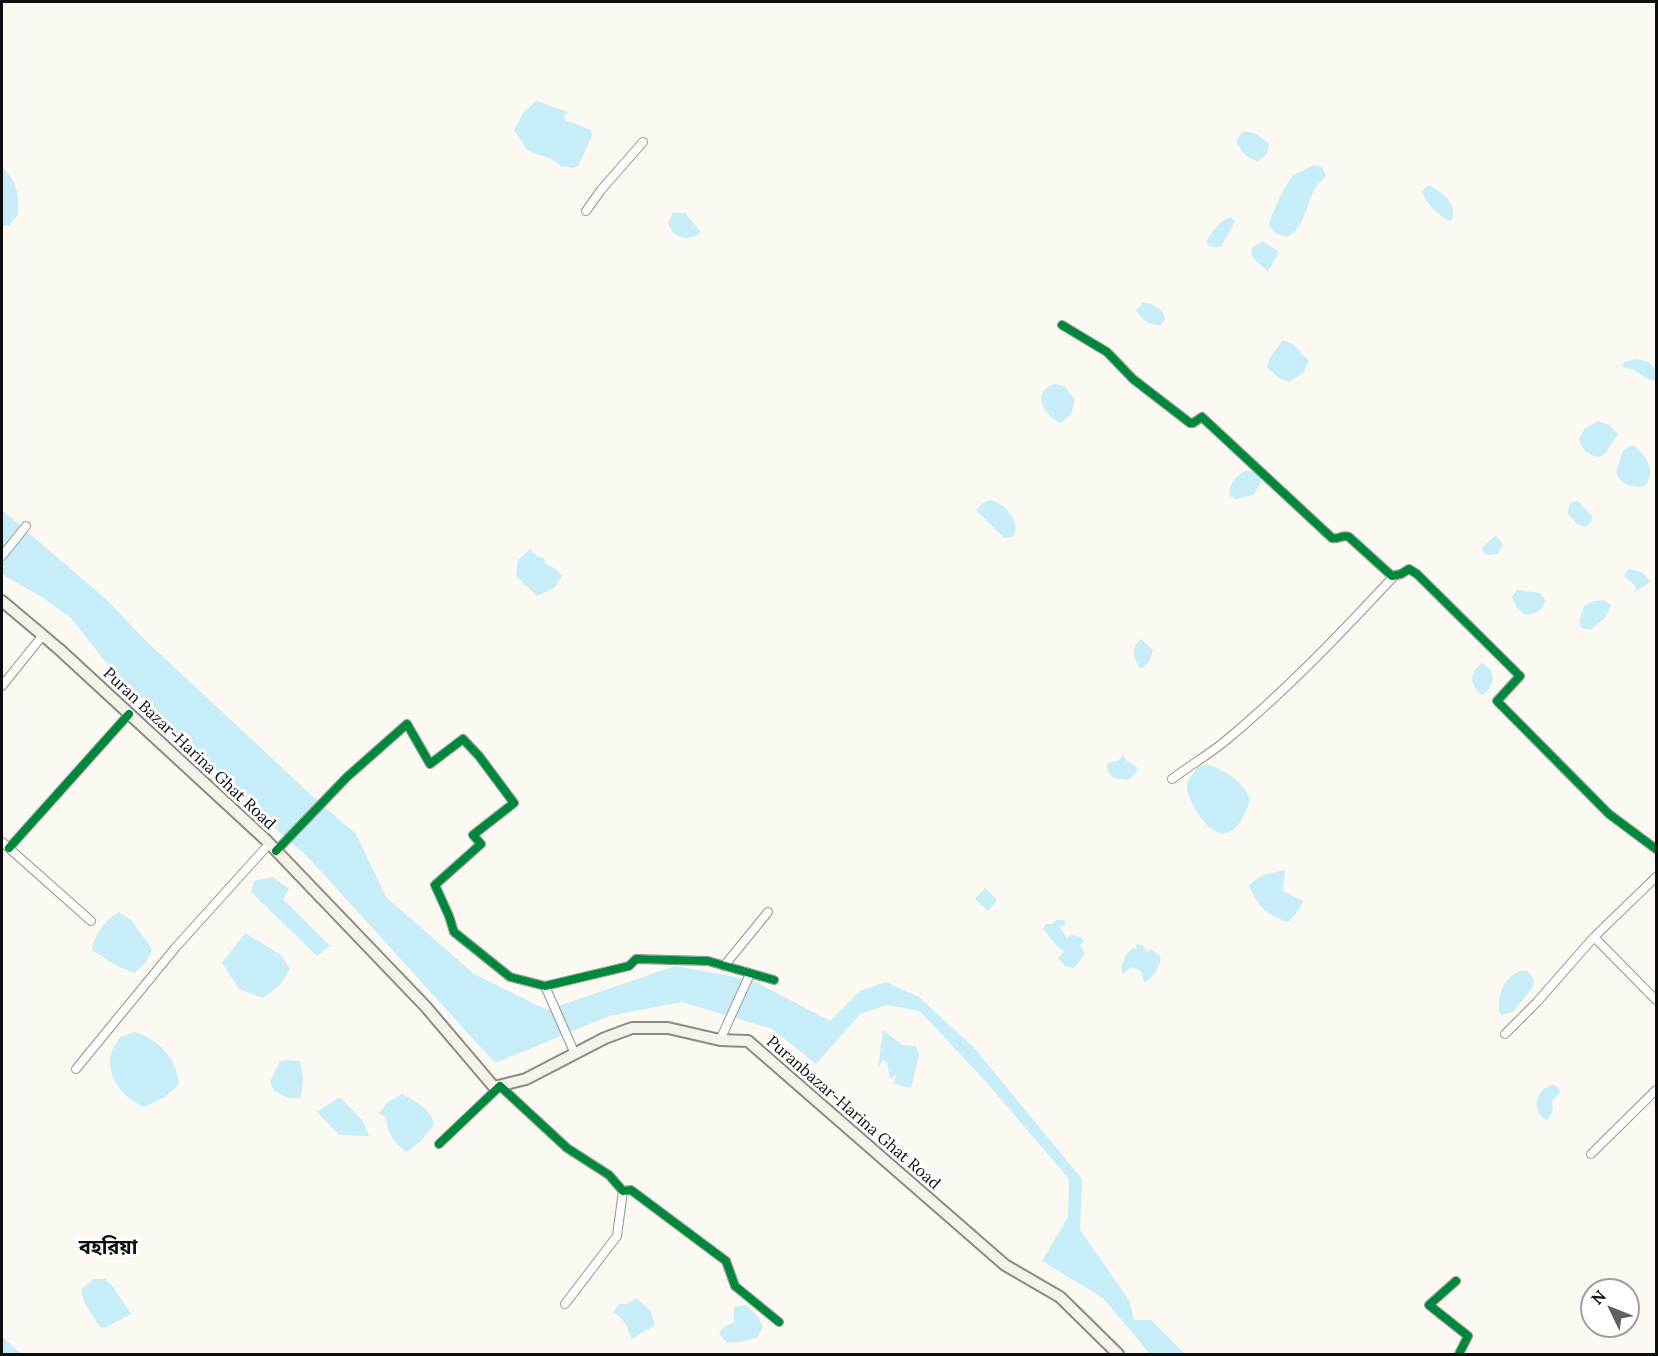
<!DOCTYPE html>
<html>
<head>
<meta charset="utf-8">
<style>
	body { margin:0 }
	#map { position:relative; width:1658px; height:1356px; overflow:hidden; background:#fbf9f2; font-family:Lora,serif }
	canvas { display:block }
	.frame { position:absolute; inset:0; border:3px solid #0e0e0e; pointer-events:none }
	.north { position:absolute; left:1580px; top:1278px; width:60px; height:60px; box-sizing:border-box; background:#fff; border:2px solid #9f9f9f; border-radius:50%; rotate:313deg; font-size:16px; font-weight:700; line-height:24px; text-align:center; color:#0e0e0e }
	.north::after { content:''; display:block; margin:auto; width:21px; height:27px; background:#61605e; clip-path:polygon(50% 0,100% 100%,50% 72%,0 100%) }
</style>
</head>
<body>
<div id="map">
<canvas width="1658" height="1356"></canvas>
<div class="frame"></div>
<div class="north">N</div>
</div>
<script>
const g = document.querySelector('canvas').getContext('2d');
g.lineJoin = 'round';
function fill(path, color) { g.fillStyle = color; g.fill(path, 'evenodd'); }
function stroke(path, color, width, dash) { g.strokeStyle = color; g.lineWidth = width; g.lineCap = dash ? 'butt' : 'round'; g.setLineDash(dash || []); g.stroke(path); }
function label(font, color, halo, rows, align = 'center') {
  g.font = font + ' Lora,"Noto Sans Bengali",serif'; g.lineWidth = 6; g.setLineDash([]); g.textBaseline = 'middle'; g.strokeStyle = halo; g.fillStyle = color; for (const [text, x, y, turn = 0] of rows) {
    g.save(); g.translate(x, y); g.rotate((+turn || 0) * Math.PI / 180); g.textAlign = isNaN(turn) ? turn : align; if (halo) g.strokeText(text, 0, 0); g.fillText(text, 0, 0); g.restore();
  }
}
const water = new Path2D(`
	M 536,101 L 568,112 L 564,115 L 565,120 L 591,130 L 592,136 L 578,166 L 573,168 L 561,166 L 552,159 L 528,151 L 514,130 L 523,113 Z
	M 1244,131 L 1257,134 L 1269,144 C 1270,151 1264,159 1257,161 C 1246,158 1240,151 1236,140 Z
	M 1314,165 L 1322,167 L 1326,175 C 1323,181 1317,184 1314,190 C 1306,206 1304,228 1287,237 L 1275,233 L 1269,225 C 1271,215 1285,184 1293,176 C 1294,175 1310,167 1314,165 Z
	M 2,167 C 18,182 19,195 18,215 L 9,225 L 2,226 Z
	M 1428,185 C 1441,191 1460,205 1451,221 C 1442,220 1424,201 1422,192 Z
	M 673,212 L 685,213 L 701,232 C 690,243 672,238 668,223 Z
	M 1231,217 L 1235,221 L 1221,247 C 1215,247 1210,248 1207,243 C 1209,233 1222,219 1231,217 Z
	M 1262,241 L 1278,251 L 1277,256 L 1268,271 L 1256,261 L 1251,254 L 1252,248 Z
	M 1143,303 C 1154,303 1163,309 1165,319 L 1161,325 C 1150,326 1142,320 1136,310 Z
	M 1283,340 L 1293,344 L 1309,361 L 1303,373 L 1289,382 L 1279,378 L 1267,367 L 1269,359 Z
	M 1636,359 C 1650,360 1657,367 1656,380 C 1644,382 1638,368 1625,368 L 1622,366 L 1624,362 Z
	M 1056,384 L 1065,387 L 1075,400 L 1071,414 L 1061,423 C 1044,416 1029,390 1056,384 Z
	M 1598,421 L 1609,425 L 1618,434 L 1605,454 L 1599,457 C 1589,456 1581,449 1579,439 L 1585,428 Z
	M 1632,445 C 1646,453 1658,473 1644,487 C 1631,486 1621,486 1616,472 L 1623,451 Z
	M 1244,471 C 1251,470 1257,472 1261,477 L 1260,484 L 1253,495 L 1236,499 L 1230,496 C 1227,486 1236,477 1244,471 Z
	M 989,500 C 1004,502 1023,522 1013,537 L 1004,538 L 976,510 L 983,503 Z
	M 1575,501 L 1578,501 L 1592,516 L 1591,522 L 1586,527 L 1577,524 L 1568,514 L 1569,504 Z
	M 2,510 L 108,601 L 144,639 L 322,805 L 356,834 L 386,897 L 474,974 L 547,1010 L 675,966 L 752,980 L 830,1021 L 860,991 L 886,982 L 919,997 L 975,1049 L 1082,1179 L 1080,1230 L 1129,1300 L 1134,1320 L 1151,1320 L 1185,1354 L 1150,1354 L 1103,1298 L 1042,1261 L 1068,1217 L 1069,1179 L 987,1083 L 920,1011 L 887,1005 L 860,1014 L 816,1064 L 772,1029 L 682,1002 L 609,1016 L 495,1063 L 306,855 L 254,810 L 104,660 L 71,618 L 42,597 L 2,574 Z
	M 1496,536 L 1503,544 L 1498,554 L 1489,555 L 1483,552 L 1482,548 L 1493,537 Z
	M 530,549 L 538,557 L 544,558 L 546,564 L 556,569 L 562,576 L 554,588 L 537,596 L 516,576 L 518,560 Z
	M 1631,569 L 1641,572 L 1651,581 L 1634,593 L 1636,587 L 1624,576 L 1628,570 Z
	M 1517,590 L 1540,593 L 1546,601 C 1540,611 1535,616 1523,614 L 1517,608 L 1512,597 Z
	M 1604,600 L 1611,605 L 1605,618 L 1590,630 L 1582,628 L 1579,622 L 1584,606 L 1593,601 Z
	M 1141,639 L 1153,650 L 1149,662 L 1141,669 C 1133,660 1130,648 1141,639 Z
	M 1482,663 C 1498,672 1495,686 1482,695 C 1469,684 1469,673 1482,663 Z
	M 1123,755 L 1127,761 L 1137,767 L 1137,772 L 1128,780 C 1115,779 1107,779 1107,763 L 1118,761 Z
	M 1209,765 C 1223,770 1244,782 1249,797 C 1251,803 1246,810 1244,815 C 1227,851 1204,827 1192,803 C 1183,784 1187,780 1199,766 Z
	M 1285,870 L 1283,891 L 1303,901 L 1299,910 L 1288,922 C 1266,915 1257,906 1249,885 L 1262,875 Z
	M 273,877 L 289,889 L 283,899 L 330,946 L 317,956 L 251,892 L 254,881 Z
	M 985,888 L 997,900 L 988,911 L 975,899 Z
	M 119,912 L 131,920 L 152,949 C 148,960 143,967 134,973 L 117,966 L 92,950 C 96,932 103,922 119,912 Z
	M 1057,920 L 1065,920 L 1065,925 L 1060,927 L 1067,938 L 1071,935 L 1081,937 L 1084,941 L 1080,945 L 1085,954 L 1074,968 L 1065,966 L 1058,958 L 1064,951 L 1058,947 L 1043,929 L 1046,924 L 1052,924 Z
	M 245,933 L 281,955 L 290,969 L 281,984 L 263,998 L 239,989 L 222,963 Z
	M 1136,944 L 1142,945 L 1147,952 L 1151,949 L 1161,957 C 1159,969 1153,977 1144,983 L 1141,971 L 1131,967 L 1123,974 L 1121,968 L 1126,955 L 1133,947 L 1137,950 Z
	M 1519,971 L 1527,971 L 1534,979 L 1533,987 L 1513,1012 L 1502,1015 L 1499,1012 C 1498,993 1502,981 1519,971 Z
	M 883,1030 L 902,1045 L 916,1046 L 919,1055 L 911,1088 L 894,1084 L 896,1075 L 890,1079 L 887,1063 L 883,1060 L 878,1068 Z
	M 135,1032 C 160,1041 176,1057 179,1084 L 165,1097 L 144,1107 C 124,1098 106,1079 111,1054 C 112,1048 117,1042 120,1037 Z
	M 286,1060 L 300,1061 L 303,1078 L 301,1098 L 288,1098 L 274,1091 L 270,1082 L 280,1061 Z
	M 1554,1085 L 1558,1087 L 1560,1092 L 1552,1102 C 1554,1111 1552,1113 1547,1120 C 1529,1111 1536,1087 1554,1085 Z
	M 402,1094 C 415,1101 432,1109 434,1125 L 420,1142 L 406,1152 C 394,1142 387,1133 386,1118 L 379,1113 L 387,1103 Z
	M 340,1097 L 363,1121 L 369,1136 L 339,1135 L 317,1112 Z
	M 93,1279 L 105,1279 L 114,1288 L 131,1314 L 105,1328 L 100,1327 L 84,1302 L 81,1290 Z
	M 636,1298 L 650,1310 L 655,1325 L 632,1339 C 628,1330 624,1316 613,1313 L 619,1304 L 627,1304 Z
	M 746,1305 L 757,1315 L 763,1327 L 758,1337 L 741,1342 L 727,1343 L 719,1333 L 724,1327 L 734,1322 L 734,1307 Z
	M 2,1336 L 19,1352 L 22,1354 L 2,1354 Z`);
const minor = new Path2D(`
	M 586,211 L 601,190 L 643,142
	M 1062,325 L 1107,352 L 1133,379 L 1190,423 L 1193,423 L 1202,417 L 1204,419 L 1332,538 C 1338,540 1343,534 1349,537 L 1392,576 L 1401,574 L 1409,569 L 1417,574 L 1520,676 L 1497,701 L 1609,814 L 1656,849
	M 2,556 L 26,526
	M 2,686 L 43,635
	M 1172,779 C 1189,766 1208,755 1224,742 C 1286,691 1341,633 1395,575
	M 2,842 L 91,921
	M 9,848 L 129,714
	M 276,851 L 347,777 L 407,724 L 430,764 L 463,739 L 479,756 L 514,803 L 473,835 L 481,844 L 435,885 L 449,916 L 454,932 L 510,977 L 545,986 L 629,966 L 636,959 L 708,961 L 774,980
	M 1594,937 L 1656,1000
	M 724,966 L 768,912
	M 545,986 L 575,1054
	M 1505,1034 L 1537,1002 L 1594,937 L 1656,877
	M 720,1040 L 750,974
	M 76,1069 L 176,947 L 269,844
	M 439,1144 L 500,1086 L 567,1148 L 609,1175 L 623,1191 L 631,1190 L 726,1261 L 735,1286 L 779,1322
	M 1591,1154 L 1656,1090
	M 1456,1281 L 1429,1305 L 1468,1336 L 1459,1354
	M 565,1304 L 617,1236 L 623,1191`);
const secondary = new Path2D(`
	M 2,601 L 59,649 L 265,839 L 426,1007 L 494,1087 L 526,1079 L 605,1038 L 632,1028 L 668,1028 L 720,1040 L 748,1041 L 1005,1265 L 1060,1297 L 1118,1354`);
const cycleway = new Path2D(`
	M 1062,325 L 1107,352 L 1133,379 L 1190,423 L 1193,423 L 1202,417 L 1204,419 L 1332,538 C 1338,540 1343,534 1349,537 L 1392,576 L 1401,574 L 1409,569 L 1417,574 L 1520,676 L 1497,701 L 1609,814 L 1656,849
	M 9,848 L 129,714
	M 276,851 L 347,777 L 407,724 L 430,764 L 463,739 L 479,756 L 514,803 L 473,835 L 481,844 L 435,885 L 449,916 L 454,932 L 510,977 L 545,986 L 629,966 L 636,959 L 708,961 L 774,980
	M 439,1144 L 500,1086 L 567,1148 L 609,1175 L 623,1191 L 631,1190 L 726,1261 L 735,1286 L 779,1322
	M 1456,1281 L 1429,1305 L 1468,1336 L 1459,1354`);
const streetNames = [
	["Puran Bazar-Harina Ghat Road",189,749,43],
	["Puranbazar-Harina Ghat Road",853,1113,41]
];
const quarterNames = [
	["বহরিয়া",108,1248]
];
fill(water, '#c6edf8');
stroke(minor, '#959491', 10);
stroke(secondary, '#8b8a87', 14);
stroke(minor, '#fefefd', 8);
stroke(secondary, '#f5f2ea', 10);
stroke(cycleway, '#00873e', 8);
label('16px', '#0e0e0e', '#fff', streetNames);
label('bold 20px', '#0e0e0e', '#fff', quarterNames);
</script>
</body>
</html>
